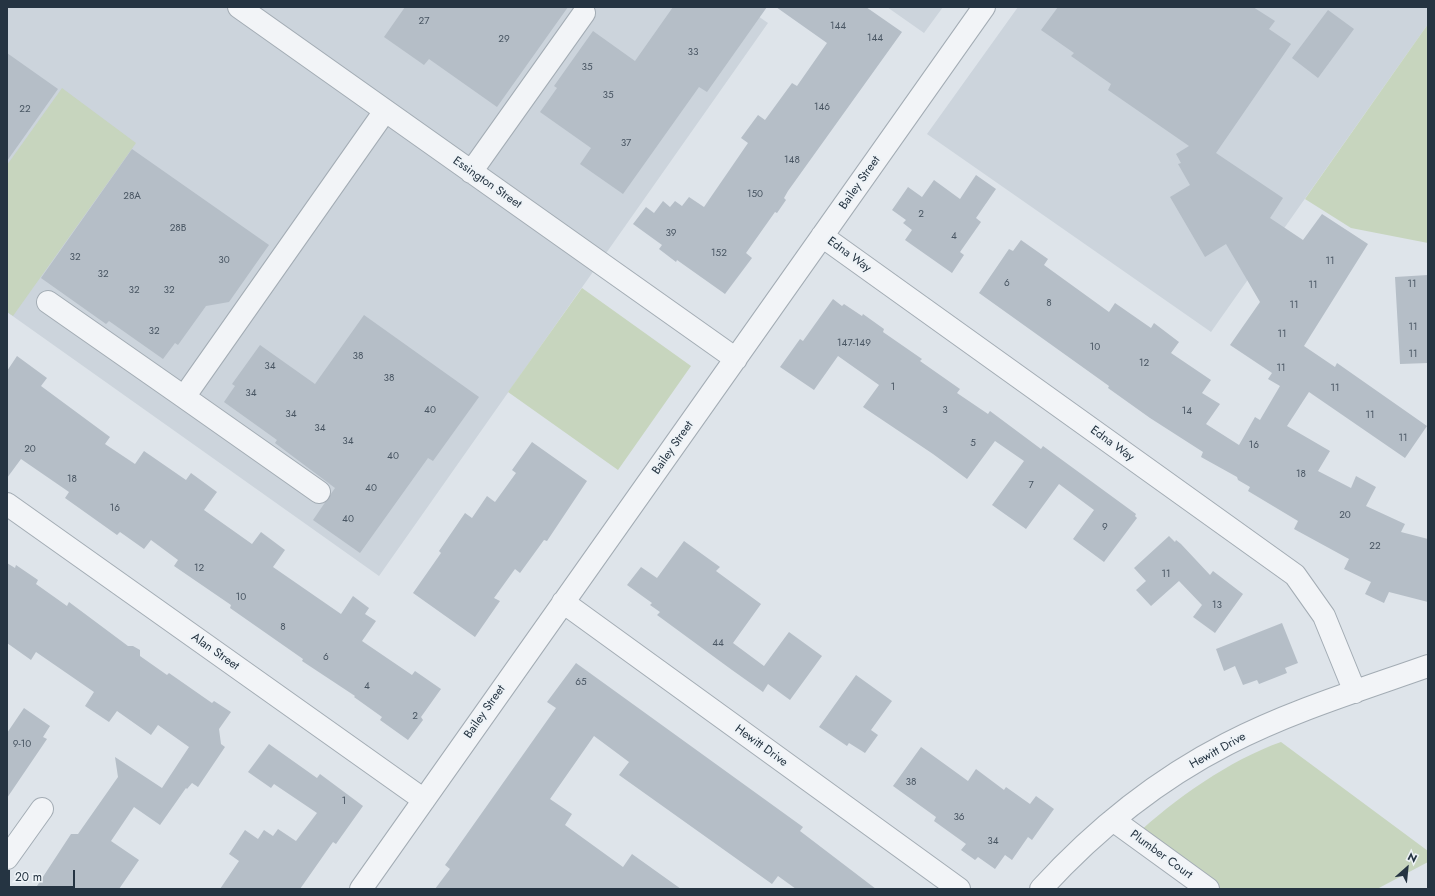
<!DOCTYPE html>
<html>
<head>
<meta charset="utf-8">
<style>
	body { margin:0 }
	#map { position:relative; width:1435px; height:896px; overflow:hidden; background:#dee4ea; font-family:Jost,sans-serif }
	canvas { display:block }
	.frame { position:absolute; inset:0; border:8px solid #253442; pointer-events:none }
	.north { position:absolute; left:1387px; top:848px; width:40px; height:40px; -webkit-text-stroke:3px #eef3f7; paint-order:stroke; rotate:27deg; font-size:11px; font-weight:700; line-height:16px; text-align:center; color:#253442 }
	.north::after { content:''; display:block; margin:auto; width:14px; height:18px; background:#253442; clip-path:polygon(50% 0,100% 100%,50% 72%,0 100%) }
	.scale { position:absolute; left:8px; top:870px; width:67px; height:18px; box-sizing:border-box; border:2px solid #253442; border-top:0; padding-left:5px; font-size:12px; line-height:14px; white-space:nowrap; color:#253442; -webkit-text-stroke:3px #eef3f7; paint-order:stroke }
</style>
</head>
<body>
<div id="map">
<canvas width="1435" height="896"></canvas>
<div class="frame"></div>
<div class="north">N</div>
<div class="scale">20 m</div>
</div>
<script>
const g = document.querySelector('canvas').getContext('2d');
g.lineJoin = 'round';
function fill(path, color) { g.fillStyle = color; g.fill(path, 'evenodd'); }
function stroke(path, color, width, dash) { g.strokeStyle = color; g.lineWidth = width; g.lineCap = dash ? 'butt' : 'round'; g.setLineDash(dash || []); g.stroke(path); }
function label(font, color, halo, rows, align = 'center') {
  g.font = font + ' Jost,sans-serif'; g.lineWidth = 4; g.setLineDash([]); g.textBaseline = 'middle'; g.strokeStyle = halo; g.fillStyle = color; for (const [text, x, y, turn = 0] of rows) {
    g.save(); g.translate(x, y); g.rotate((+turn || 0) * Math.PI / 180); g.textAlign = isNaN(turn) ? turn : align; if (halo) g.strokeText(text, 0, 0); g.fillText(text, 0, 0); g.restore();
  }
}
const built = new Path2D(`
	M 7,7 L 745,7 L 768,23 L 379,576 L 7,312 Z
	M 887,7 L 943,7 L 924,33 Z
	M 1018,7 L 1428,7 L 1428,24 L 1211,332 L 927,134 Z`);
const green = new Path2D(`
	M 1428,24 L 1428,243 L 1351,228 L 1305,199 Z
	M 62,88 L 136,143 L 13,316 L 7,312 L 7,165 Z
	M 582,288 L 691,366 L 618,470 L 508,392 Z
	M 1281,742 L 1428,851 L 1428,862 L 1377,889 L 1209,889 L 1135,836 C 1174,799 1230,760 1281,742 Z`);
const building = new Path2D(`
	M 405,7 L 568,7 L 497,107 L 429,59 L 424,65 L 384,37 Z
	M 673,7 L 767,7 L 707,92 L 699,87 L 623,194 L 580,164 L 591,148 L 540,112 L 557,88 L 554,86 L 593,31 L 635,61 Z
	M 776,7 L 866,7 L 902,32 L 788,191 L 784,198 L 786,200 L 777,213 L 775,212 L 746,253 L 752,258 L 725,294 L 677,260 L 676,262 L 659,249 L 662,245 L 633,224 L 646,207 L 654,213 L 663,201 L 670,207 L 675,201 L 682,206 L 689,197 L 704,207 L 748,143 L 741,138 L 758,115 L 765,120 L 792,83 L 797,86 L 827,43 Z
	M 1058,7 L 1253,7 L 1275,21 L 1269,29 L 1291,44 L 1216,153 L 1283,198 L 1270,218 L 1303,240 L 1322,214 L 1368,244 L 1304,346 L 1335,367 L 1337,363 L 1427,426 L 1405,458 L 1309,392 L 1287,426 L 1330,451 L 1318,471 L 1351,488 L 1356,476 L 1376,487 L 1366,506 L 1405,524 L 1401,532 L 1428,539 L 1428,602 L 1389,592 L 1384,603 L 1365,594 L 1371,582 L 1344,569 L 1349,559 L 1294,529 L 1298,521 L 1248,491 L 1250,487 L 1238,480 L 1237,477 L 1201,457 L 1203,452 L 1150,418 L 1108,388 L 1109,386 L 979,293 L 1009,249 L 1013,251 L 1021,240 L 1048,259 L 1044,265 L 1109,312 L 1115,303 L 1151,328 L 1154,323 L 1179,342 L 1171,353 L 1211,380 L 1202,393 L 1220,404 L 1206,424 L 1239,445 L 1255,417 L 1260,420 L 1280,386 L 1268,379 L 1272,373 L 1230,345 L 1260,302 L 1226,244 L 1205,257 L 1170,197 L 1190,185 L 1178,164 L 1181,163 L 1176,154 L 1189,146 L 1108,90 L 1111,84 L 1071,56 L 1074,53 L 1041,30 Z
	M 1328,10 L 1354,29 L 1318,78 L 1292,58 Z
	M 7,53 L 58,89 L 7,161 Z
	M 132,149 L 269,245 L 229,302 L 206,306 L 178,345 L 175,343 L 163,359 L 109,321 L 106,324 L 41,278 Z
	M 976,175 L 996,189 L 976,218 L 981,222 L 960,252 L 964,255 L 952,273 L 905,240 L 912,230 L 903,223 L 906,220 L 892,210 L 908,187 L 922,197 L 934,180 L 960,199 Z
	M 1428,275 L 1428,363 L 1400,364 L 1395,277 Z
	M 833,299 L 842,306 L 844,304 L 862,316 L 863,314 L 884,329 L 883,332 L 922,359 L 920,361 L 960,389 L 957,393 L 988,414 L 990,411 L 1041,449 L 1043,446 L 1136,514 L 1135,516 L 1137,518 L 1104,562 L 1073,539 L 1094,510 L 1059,484 L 1026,529 L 992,505 L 1024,461 L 995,441 L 967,479 L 933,454 L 863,407 L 879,385 L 838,356 L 814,390 L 780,367 L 800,339 L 803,341 Z
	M 364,315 L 479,397 L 433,461 L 428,458 L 360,553 L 313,520 L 335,488 L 275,443 L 277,440 L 224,402 L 235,386 L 232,384 L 260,345 L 315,384 Z
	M 17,356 L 47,378 L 41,386 L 110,437 L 105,444 L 135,464 L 144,451 L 186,480 L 191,473 L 217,492 L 204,510 L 252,544 L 261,532 L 285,550 L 273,567 L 341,614 L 353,596 L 369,608 L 365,614 L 376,621 L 362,641 L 412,675 L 415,671 L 441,689 L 421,717 L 423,720 L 408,740 L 380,720 L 382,717 L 354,697 L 355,696 L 302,661 L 303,659 L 230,608 L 231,605 L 174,566 L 178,560 L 151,540 L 144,549 L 120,532 L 117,535 L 65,498 L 69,492 L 21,459 L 7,478 L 7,371 Z
	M 532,442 L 587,481 L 547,541 L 544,540 L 520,573 L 515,569 L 494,598 L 500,601 L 475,637 L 413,593 L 441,553 L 439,551 L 465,513 L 472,518 L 487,496 L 495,502 L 516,473 L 512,470 Z
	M 1169,536 L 1175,542 L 1176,540 L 1181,544 L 1210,575 L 1213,571 L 1243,594 L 1215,633 L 1193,617 L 1202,605 L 1179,581 L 1151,606 L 1136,590 L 1146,581 L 1134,568 Z
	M 684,541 L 720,567 L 716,571 L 761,604 L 733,643 L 764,666 L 789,632 L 822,656 L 790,700 L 768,684 L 763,692 L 732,670 L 657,615 L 660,612 L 650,605 L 652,603 L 627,585 L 641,567 L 657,578 Z
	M 7,563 L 15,568 L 16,565 L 38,580 L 36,584 L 67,606 L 69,602 L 128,646 L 133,646 L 140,650 L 140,656 L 167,675 L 169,673 L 212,703 L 214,701 L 231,712 L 219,729 L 221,744 L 225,747 L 198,787 L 192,783 L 187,789 L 186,788 L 160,825 L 134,807 L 111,841 L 139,860 L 119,889 L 35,889 L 71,834 L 78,834 L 118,777 L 115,757 L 162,788 L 189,747 L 158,725 L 151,735 L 117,711 L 109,722 L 85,706 L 94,692 L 36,652 L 31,660 L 7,643 Z
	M 1282,623 L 1298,663 L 1285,668 L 1287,673 L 1259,684 L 1257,680 L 1243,685 L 1235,666 L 1224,671 L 1216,649 Z
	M 576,663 L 803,827 L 800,831 L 876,889 L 796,889 L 778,876 L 772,884 L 619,775 L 629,762 L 594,736 L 550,799 L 572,814 L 565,825 L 623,867 L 632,854 L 681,889 L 435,889 L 450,869 L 445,865 L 556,708 L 547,702 Z
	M 856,675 L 892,701 L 871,730 L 878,735 L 865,753 L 849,743 L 847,746 L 819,727 Z
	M 24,708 L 50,726 L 43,737 L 47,739 L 7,798 L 7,733 Z
	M 269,744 L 317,778 L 320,774 L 363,806 L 336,844 L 333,842 L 300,889 L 220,889 L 239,861 L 229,854 L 245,830 L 258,839 L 264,830 L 273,836 L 278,829 L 296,841 L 317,813 L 274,784 L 271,788 L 248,772 Z
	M 921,747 L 968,781 L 976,769 L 1004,790 L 1006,787 L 1030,804 L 1036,796 L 1054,809 L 1032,840 L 1028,837 L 1012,860 L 1005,855 L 995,869 L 978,857 L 975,860 L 961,850 L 966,844 L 934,821 L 936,817 L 893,786 Z`);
const minor = new Path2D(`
	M 239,7 L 736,359
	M 471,172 L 584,13
	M 822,236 L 1295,575 L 1324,616 L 1355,692
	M 48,302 L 184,397 L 385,111
	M 184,397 L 319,492
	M 7,504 L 424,800
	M 563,602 L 959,889
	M 1113,820 L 1208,889
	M 7,858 L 42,809
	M 361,889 L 984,7
	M 1041,889 C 1094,831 1157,780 1227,744 C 1291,711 1360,690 1428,666`);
const numberNames = [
	["27",424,22],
	["144",838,27],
	["144",875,39],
	["29",504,40],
	["33",693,53],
	["35",587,68],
	["35",608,96],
	["146",822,108],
	["22",25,110],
	["37",626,144],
	["148",792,161],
	["150",755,195],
	["28A",132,197],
	["2",921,215],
	["28B",178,229],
	["39",671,234],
	["4",954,237],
	["152",719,254],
	["32",75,258],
	["30",224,261],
	["11",1330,262],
	["32",103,275],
	["6",1007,284],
	["11",1412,285],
	["11",1313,286],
	["32",134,291],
	["32",169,291],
	["8",1049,304],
	["11",1294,306],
	["11",1413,328],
	["32",154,332],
	["11",1282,335],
	["147-149",854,344],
	["10",1095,348],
	["11",1413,355],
	["38",358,357],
	["12",1144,364],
	["34",270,367],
	["11",1281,369],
	["38",389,379],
	["1",893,388],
	["11",1335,389],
	["34",251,394],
	["40",430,411],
	["3",945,411],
	["14",1187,412],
	["34",291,415],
	["11",1370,416],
	["34",320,429],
	["11",1403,439],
	["34",348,442],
	["5",973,444],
	["16",1254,446],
	["20",30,450],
	["40",393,457],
	["18",1301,475],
	["18",72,480],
	["7",1031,486],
	["40",371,489],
	["16",115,509],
	["20",1345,516],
	["40",348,520],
	["9",1105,528],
	["22",1375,547],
	["12",199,569],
	["11",1166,575],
	["10",241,598],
	["13",1217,606],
	["8",283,628],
	["44",718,644],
	["6",326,658],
	["65",581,683],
	["4",367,687],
	["2",415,717],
	["9-10",22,745],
	["38",911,783],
	["1",344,802],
	["36",959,818],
	["34",993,842]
];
const streetNames = [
	["Essington Street",487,183,35],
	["Bailey Street",860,183,-55],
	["Edna Way",849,255,36],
	["Edna Way",1112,444,36],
	["Bailey Street",673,448,-55],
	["Alan Street",215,652,35],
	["Bailey Street",485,712,-55],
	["Hewitt Drive",761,746,36],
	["Hewitt Drive",1218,751,-29],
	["Plumber Court",1161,855,36]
];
fill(built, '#ccd4dc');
fill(green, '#c7d5be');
fill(building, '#b5bec7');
stroke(minor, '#a3acb4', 24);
stroke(minor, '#f2f4f7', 22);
label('10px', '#495663', null, numberNames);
label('12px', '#253442', '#eef3f7', streetNames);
</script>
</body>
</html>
